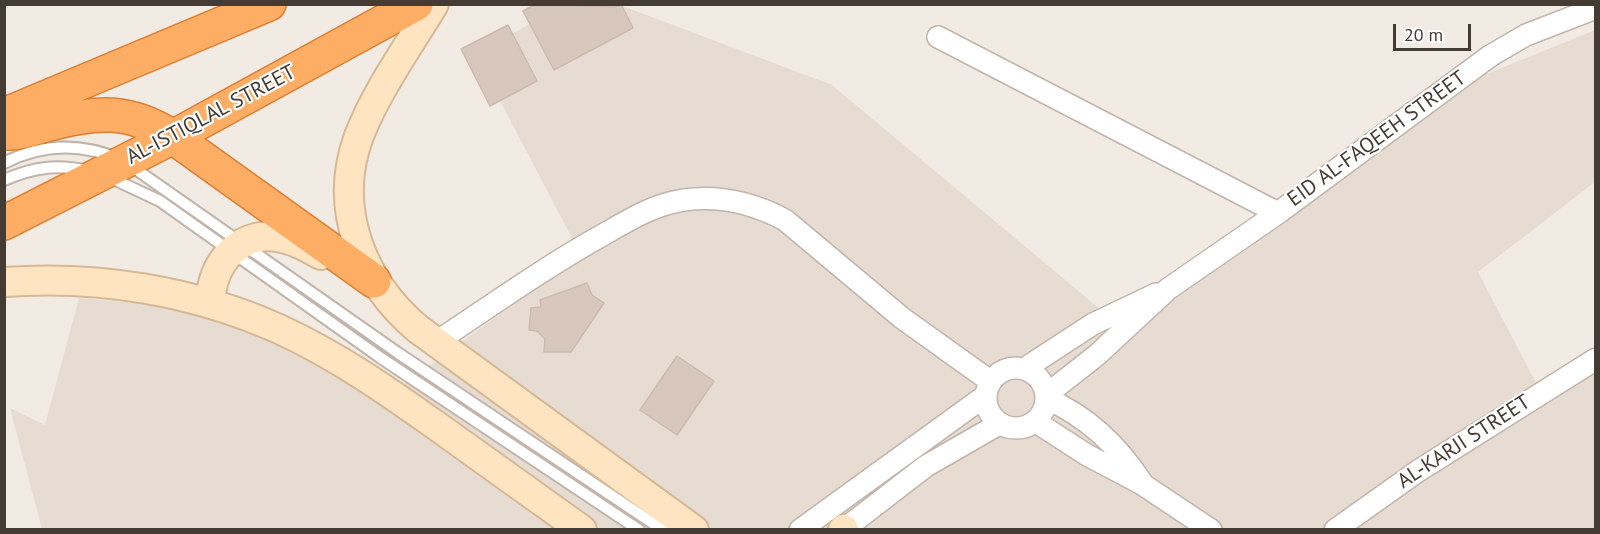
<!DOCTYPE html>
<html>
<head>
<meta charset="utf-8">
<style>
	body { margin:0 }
	#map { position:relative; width:1600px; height:534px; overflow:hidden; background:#f2ebe4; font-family:"PT Sans",sans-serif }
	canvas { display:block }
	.frame { position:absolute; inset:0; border:6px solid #443b34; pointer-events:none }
	.scale { position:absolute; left:1393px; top:24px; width:78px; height:27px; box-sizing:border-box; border:3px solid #443b34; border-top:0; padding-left:8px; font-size:18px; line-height:21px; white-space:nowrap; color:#443b34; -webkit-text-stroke:4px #fff; paint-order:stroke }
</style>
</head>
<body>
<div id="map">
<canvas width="1600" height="534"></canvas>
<div class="frame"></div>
<div class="scale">20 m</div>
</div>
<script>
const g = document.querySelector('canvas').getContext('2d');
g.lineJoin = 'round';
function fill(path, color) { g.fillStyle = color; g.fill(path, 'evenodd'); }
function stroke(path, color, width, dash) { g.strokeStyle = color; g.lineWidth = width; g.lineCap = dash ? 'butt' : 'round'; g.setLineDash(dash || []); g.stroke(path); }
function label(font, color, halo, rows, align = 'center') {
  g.font = font + ' "PT Sans",sans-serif'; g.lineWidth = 4.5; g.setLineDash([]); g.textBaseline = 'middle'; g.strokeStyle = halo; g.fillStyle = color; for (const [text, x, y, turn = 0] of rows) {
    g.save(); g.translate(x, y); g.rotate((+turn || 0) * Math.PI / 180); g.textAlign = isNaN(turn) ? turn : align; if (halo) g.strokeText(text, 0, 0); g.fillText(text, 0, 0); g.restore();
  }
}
const residential = new Path2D(`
	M 562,5 L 620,5 L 832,85 L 1119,325 L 1462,84 L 1595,30 L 1595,182 L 1478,272 L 1547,404 L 1595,373 L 1595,529 L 42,529 L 10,408 L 45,425 L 79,298 L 206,309 L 397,389 L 581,255 L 476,55 Z`);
const building = new Path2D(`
	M 536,4 L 615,7 L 621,4 L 633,28 L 554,70 L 523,11 Z
	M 508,25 L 537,81 L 490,106 L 461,49 Z
	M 587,283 L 592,295 L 604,303 L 571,352 L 544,352 L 545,339 L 537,331 L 529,330 L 531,308 L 541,307 L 540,300 Z
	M 677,356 L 714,381 L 677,435 L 640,410 Z`);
const lane = new Path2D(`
	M 4,163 C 44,142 84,143 124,161 L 398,353 L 663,530
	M 109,177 L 160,201 L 381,358 L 639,530
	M 4,180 C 34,167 57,164 88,171`);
const street = new Path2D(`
	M 938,37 L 1278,213
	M 435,343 C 492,305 548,265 608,232 C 632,218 656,204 684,200 C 720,195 753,203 785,220 L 902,318 L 990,381
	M986 398a30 30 0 1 1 60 0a30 30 0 1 1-60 0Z
	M 1024,369 L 1093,324 L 1156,294
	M 1046,395 L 1097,355 L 1168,289 L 1278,213 L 1490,56 L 1526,35 L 1596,8
	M 1046,398 C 1087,417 1117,444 1142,483
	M 1036,422 L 1087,455 L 1142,484 L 1211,530
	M 800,530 L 985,396
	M 843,530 L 926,466 L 999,424
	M 1335,530 L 1418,471 L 1596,359`);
const secondary = new Path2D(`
	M 434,4 C 408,47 377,90 359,136 C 332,208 362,282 418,329 L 694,530
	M 4,282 C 98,275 194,291 279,329 C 338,356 389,392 441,429 C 488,463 535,496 582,530
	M 211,304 C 209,263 243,226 286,239 C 298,242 310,249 321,255
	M 843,530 L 844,529`);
const highway = new Path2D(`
	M 4,115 L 269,4
	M 4,133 C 20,134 34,128 49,124 C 98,111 129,109 173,137 L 374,281
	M 4,223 L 173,137 L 416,4`);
const streetNames = [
	["AL-ISTIQLAL STREET",211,115,-28],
	["EID AL-FAQEEH STREET",1377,139,-36],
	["AL-KARJI STREET",1464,442,-33]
];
fill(residential, '#e6dcd2');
fill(building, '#d7c7bd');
stroke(building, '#cebbad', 1.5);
stroke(lane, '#c1b4aa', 14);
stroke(street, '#c1b4aa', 24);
stroke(secondary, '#d6b896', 32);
stroke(highway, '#dd7e33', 36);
stroke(lane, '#fff', 10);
stroke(street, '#fff', 21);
stroke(secondary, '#ffe4c2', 28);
stroke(highway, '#fead64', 33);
label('21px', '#443b34', '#fff', streetNames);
</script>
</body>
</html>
